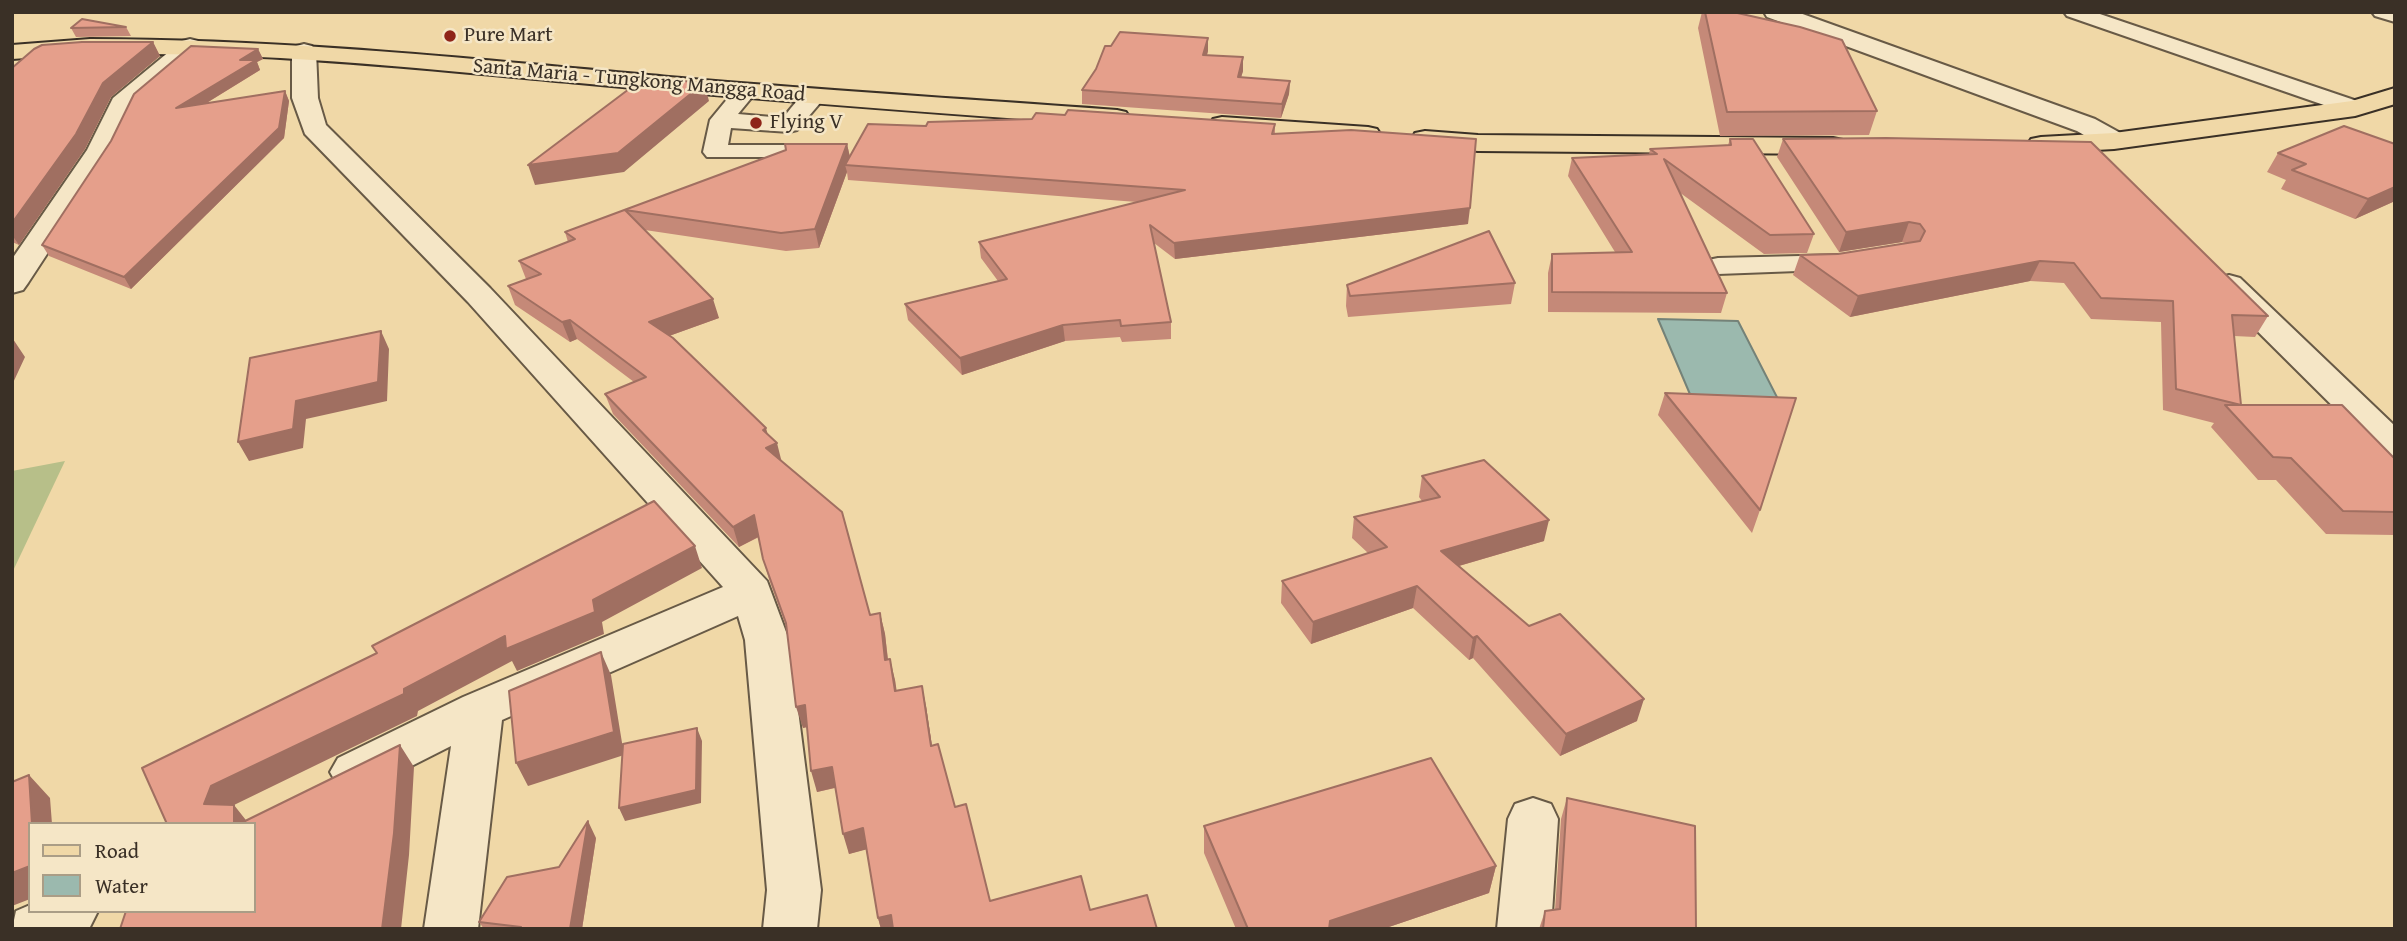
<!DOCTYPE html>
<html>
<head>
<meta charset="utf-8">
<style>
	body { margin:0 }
	#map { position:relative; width:2407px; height:941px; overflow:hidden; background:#f0d8a7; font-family:"Gentium Book Plus",serif }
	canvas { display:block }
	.frame { position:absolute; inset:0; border:14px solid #3a3026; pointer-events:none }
	.legend { position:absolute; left:28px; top:822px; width:228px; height:91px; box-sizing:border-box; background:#f5e6c6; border:2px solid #aa9d86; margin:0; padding:9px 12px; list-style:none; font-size:21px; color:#3a3026 }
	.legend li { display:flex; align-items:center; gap:14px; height:35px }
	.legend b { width:35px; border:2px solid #aa9d86 }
</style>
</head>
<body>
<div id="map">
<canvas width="2407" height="941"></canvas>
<div class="frame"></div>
<ul class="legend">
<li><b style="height:9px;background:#f0d8a7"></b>Road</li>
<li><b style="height:19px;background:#9bb9ae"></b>Water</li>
</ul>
</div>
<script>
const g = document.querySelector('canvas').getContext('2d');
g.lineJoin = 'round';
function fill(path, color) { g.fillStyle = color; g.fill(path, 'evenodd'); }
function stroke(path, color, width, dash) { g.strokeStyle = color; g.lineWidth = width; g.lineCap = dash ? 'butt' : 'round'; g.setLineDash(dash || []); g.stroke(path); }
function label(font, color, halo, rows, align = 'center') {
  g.font = font + ' "Gentium Book Plus",serif'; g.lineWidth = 5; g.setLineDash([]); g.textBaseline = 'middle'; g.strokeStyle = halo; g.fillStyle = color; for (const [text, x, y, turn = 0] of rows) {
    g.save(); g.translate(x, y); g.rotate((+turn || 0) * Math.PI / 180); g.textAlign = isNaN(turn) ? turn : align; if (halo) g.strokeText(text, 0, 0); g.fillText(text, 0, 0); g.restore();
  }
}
const green = new Path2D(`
	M 65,461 L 12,573 L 12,471 Z`);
const water = new Path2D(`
	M 1658,319 L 1738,321 L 1782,407 L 1695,406 Z`);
const lane = new Path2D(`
	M 2064,12 L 2094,12 L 2363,103 L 2366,108 L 2363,113 L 2347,113 L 2067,16 Z
	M 2372,12 L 2395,12 L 2395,22 L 2375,16 Z
	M 746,84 L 754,86 L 757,91 L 738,114 L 783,118 C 794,105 804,87 823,91 L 826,96 L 797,130 L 789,132 L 731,128 L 728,145 L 830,145 L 838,147 L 842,152 L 838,157 L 707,157 L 703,152 L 710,120 L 738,86 Z
	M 1841,255 L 1851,257 L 1854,263 L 1851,269 L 1718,274 L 1708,272 L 1704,266 L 1708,260 L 1718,258 Z`);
const street = new Path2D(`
	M 1764,12 L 1797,12 L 2095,119 L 2124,135 L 2127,141 L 2124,147 C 2105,151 2092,139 2077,131 L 1767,17 Z
	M 190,39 L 198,41 L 202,46 L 198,51 L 137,102 L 115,150 L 28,283 L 23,290 L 12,293 L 12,259 L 87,150 L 113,98 L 182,41 Z
	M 304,44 L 312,46 L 316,51 L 318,98 L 326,125 L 490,288 L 767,581 L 789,640 L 821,890 L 817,929 L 763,929 L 767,890 L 745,640 L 738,616 L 502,720 L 478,929 L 424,929 L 451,746 L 372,786 L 355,792 L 338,786 L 330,772 L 338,758 L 463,697 L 723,587 L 468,302 L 305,134 L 292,98 L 292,51 L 296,46 Z
	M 2229,275 L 2240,278 L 2395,426 L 2395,459 L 2382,455 L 2218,292 L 2213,285 L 2218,278 Z
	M 1533,798 L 1551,804 L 1558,819 L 1551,929 L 1497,929 L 1508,819 L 1515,804 Z
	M 30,905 L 30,911 L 98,911 L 89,929 L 12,929 L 16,911 Z`);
const primary = new Path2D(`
	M 90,39 C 285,39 475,59 669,77 C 818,90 968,99 1117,110 L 1126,112 L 1130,118 L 1126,124 L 1117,126 C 937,113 758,100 579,83 C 390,66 202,44 12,59 L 12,45 Z
	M 2395,88 L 2395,104 L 2355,116 L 2114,149 L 2041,153 L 2031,151 L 2027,145 L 2031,139 L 2041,137 L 2114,133 L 2352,101 Z
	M 1222,117 L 1368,127 L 1377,129 L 1381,135 L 1377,141 L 1368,143 L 1213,131 L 1209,125 L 1213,119 Z
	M 1425,131 L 1478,135 L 1833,138 L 1843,140 L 1847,146 L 1843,152 L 1833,154 L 1478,151 L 1415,145 L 1412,139 L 1415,133 Z`);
const wall = new Path2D(`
	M 1702,12 L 1733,12 L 1877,111 L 1869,135 L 1720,136 L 1698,28 Z
	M 126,27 L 131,36 L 76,37 L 71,28 Z
	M 153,42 L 160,56 L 111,97 L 85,149 L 19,245 L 12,242 L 12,68 Z
	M 258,49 L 263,59 L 257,62 L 260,70 L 205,104 L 285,91 L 289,101 L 284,138 L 131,289 L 49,256 L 42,245 Z
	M 1208,51 L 1207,55 L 1243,71 L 1241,77 L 1290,81 L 1289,94 L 1281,118 L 1082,104 L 1082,90 Z
	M 1065,115 L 1275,124 L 1275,134 L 1468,224 L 1175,259 L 1154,243 L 1171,322 L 1171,339 L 1122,342 L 1120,337 L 1065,341 L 962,375 L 908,320 L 905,304 L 998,281 L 981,258 L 979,242 L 1137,202 L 848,180 L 847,172 L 819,248 L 786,251 L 645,230 L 719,318 L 669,336 L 768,435 L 782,462 L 870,615 L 880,613 L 885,634 L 888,659 L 895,680 L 896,691 L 926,706 L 932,746 L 990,901 L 1090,910 L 1157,929 L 881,929 L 878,918 L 866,849 L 849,854 L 835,788 L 817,792 L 807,727 L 803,728 L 787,629 L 769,579 L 763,559 L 759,537 L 739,547 L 613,414 L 605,394 L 634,382 L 577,339 L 570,342 L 515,305 L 508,286 L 526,279 L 519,261 L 568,242 L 565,232 L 786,150 L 847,144 L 850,157 L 926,126 L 1032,119 Z
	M 2344,126 L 2395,201 L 2355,219 L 2281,189 L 2286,180 L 2267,172 L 2278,153 Z
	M 1730,139 L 1814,234 L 1807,253 L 1764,254 L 1679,192 L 1727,293 L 1721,313 L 1548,312 L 1548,273 L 1552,254 L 1615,252 L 1568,176 L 1572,158 L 1649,155 L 1650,149 L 1728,145 Z
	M 1783,139 L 2268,316 L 2255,337 L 2234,336 L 2240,405 L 2395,459 L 2395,535 L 2326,534 L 2276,480 L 2258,480 L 2211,427 L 2214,423 L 2163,410 L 2161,322 L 2091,319 L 2064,283 L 2030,281 L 1850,317 L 1793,275 L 1800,255 L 1838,254 L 1906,243 L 1902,242 L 1839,252 L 1777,157 Z
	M 1515,283 L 1511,304 L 1348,317 L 1346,306 L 1347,285 Z
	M 1665,393 L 1760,510 L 1752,533 L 1658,415 Z
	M 1422,476 L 1544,541 L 1459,566 L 1637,721 L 1560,756 L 1473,658 L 1469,660 L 1413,608 L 1311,644 L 1281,603 L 1282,581 L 1368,553 L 1352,538 L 1354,517 L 1422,501 L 1419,497 Z
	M 1567,798 L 1696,929 L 1539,929 L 1545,911 L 1555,910 L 1561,819 Z
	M 1204,826 L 1496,866 L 1489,893 L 1383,929 L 1236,929 L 1204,853 Z
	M 596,838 L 582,929 L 484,929 L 479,922 L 559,867 Z`);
const shadedWall = new Path2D(`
	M 1208,38 L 1208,51 L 1203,68 L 1203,55 Z
	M 153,42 L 160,56 L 111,97 L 85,149 L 19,245 L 12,235 L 12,223 L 103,83 Z
	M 258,49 L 263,59 L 257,62 L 260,70 L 182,118 L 176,108 L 240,60 Z
	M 1243,57 L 1243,71 L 1237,91 L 1238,77 Z
	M 1290,81 L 1289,94 L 1281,118 L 1282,104 Z
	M 704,83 L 709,101 L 624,172 L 535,185 L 528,165 Z
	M 285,91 L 289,101 L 284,138 L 131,289 L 124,277 Z
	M 847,144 L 851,162 L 845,165 L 847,172 L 819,248 L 815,229 Z
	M 2395,187 L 2395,201 L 2355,219 L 2368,199 Z
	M 1470,208 L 1468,224 L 1175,259 L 1174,243 Z
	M 1909,222 L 1902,242 L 1839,252 L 1846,232 Z
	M 2040,261 L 2030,281 L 1850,317 L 1858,296 Z
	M 713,299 L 719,318 L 655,341 L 649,322 Z
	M 570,320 L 577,339 L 570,342 L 562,322 Z
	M 1063,325 L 1065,341 L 962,375 L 960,358 Z
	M 381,331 L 389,349 L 387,401 L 306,419 L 303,448 L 249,461 L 238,442 L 296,401 Z
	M 13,339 L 25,357 L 12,385 L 12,340 Z
	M 766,428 L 771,446 L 777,443 L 782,463 L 766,448 L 763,430 Z
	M 754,515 L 760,536 L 739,547 L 733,527 Z
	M 1549,520 L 1544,541 L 1438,572 L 1441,551 Z
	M 695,546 L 702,568 L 602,622 L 604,634 L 517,671 L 512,661 L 418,711 L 417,716 L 234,805 L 249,824 L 235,824 L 204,804 L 211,786 L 404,689 L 505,636 L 593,600 Z
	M 1417,586 L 1413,608 L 1311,644 L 1313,622 Z
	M 880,613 L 885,634 L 890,680 L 885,660 Z
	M 1477,636 L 1473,658 L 1469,660 L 1473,638 Z
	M 601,652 L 611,675 L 624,755 L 528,786 L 516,763 Z
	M 890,659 L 895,680 L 900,712 L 895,691 Z
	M 922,686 L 926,706 L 935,767 L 931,746 Z
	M 1644,699 L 1637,721 L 1560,756 L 1566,734 Z
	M 805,705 L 811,726 L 803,728 L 796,707 Z
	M 697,728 L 702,741 L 701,803 L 625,821 L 619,808 Z
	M 400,745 L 414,767 L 409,855 L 401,929 L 382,929 Z
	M 832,767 L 838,787 L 817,792 L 811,771 Z
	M 29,775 L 50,798 L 52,824 L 32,824 Z
	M 588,821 L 596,838 L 582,929 L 570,929 Z
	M 863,828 L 868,849 L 849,854 L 843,834 Z
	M 30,866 L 30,899 L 12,906 L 12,873 Z
	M 1496,866 L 1489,893 L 1383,929 L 1329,929 L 1330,921 Z
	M 891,915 L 895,929 L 881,929 L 878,918 Z`);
const building = new Path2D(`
	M 1705,12 L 1733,12 L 1800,27 L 1842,40 L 1877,111 L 1727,112 Z
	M 82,19 L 126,27 L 71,28 Z
	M 1120,32 L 1208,38 L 1203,55 L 1243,57 L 1238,77 L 1290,81 L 1282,104 L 1082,90 L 1096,69 L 1105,46 L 1111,46 Z
	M 82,42 L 153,42 L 103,83 L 76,134 L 12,223 L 12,68 L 34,49 L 42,45 Z
	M 191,46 L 258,49 L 240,60 L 256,60 L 176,108 L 285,91 L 279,128 L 124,277 L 42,245 L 111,141 L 134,94 Z
	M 645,77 L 704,83 L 618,153 L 528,165 Z
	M 1068,110 L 1275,124 L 1272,134 L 1351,130 L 1476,139 L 1470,208 L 1174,243 L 1150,225 L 1171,322 L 1121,326 L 1120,320 L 1063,325 L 960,358 L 905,304 L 1007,279 L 979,242 L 1185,190 L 845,165 L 868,124 L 926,126 L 928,122 L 1032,119 L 1036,113 L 1065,115 Z
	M 2344,126 L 2395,144 L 2395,187 L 2368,199 L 2292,170 L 2306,164 L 2278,153 Z
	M 1886,138 L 2091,142 L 2268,316 L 2232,315 L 2241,405 L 2176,389 L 2173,301 L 2101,298 L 2074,263 L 2040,261 L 1858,296 L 1800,255 L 1838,254 L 1920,241 L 1925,231 L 1920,224 L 1909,222 L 1846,232 L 1783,139 Z
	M 1730,139 L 1753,139 L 1814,234 L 1770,235 L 1664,159 L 1727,293 L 1552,292 L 1552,254 L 1632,252 L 1572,158 L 1657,154 L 1650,149 L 1731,145 Z
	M 785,144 L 847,144 L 815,229 L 781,233 L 625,210 L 713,299 L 649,322 L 673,338 L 766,428 L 763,430 L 777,443 L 766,448 L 842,512 L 870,615 L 880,613 L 885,660 L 890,659 L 895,691 L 922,686 L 931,746 L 938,744 L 955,807 L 966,804 L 990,901 L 1081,876 L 1090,910 L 1147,895 L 1157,929 L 893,929 L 891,915 L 878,918 L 863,828 L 843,834 L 832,767 L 811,771 L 805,705 L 796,707 L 786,623 L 763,559 L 754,515 L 733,527 L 605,394 L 646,377 L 570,320 L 562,322 L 508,286 L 541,274 L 519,261 L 575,239 L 565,232 L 786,150 Z
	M 1489,231 L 1515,283 L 1350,296 L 1347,285 Z
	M 381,331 L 378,382 L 296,401 L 293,429 L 238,442 L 250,358 Z
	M 1665,393 L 1796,398 L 1760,510 Z
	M 2225,405 L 2342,405 L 2395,459 L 2395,512 L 2343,511 L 2291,458 L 2273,457 Z
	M 1484,460 L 1549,520 L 1441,551 L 1529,626 L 1560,614 L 1644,699 L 1566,734 L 1477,636 L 1473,638 L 1417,586 L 1313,622 L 1282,581 L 1387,547 L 1354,517 L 1440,497 L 1422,476 Z
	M 654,501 L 695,546 L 593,600 L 595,612 L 506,649 L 505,636 L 404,689 L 404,694 L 211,786 L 204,804 L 234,805 L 234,822 L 236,824 L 167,824 L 142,768 L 377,653 L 372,646 Z
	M 601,652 L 614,732 L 516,763 L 509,691 Z
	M 697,728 L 696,790 L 619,808 L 623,744 Z
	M 400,745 L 394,833 L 382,929 L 120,929 L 126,911 L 254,911 L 254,824 L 239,824 Z
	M 1431,758 L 1496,866 L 1330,921 L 1329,929 L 1248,929 L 1204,826 Z
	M 29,775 L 32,824 L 30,824 L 30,866 L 12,873 L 12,782 Z
	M 1567,798 L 1695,826 L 1696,929 L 1543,929 L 1545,911 L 1560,909 Z
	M 588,821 L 570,929 L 520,929 L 521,927 L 479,922 L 507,877 L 559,867 Z`);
const markers = [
	[450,36,7,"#8f2418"],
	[756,123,7,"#8f2418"]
];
const farPoinames = [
	["Pure Mart",464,36],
	["Flying V",770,123]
];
const farStreetnames = [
	["Santa Maria - Tungkong Mangga Road",639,81,5]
];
fill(green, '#b7bf89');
fill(water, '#9bb9ae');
stroke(water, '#748278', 2);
stroke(lane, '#685a46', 4);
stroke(street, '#685a46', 4);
stroke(primary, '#3a3026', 4);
fill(lane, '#f5e6c6');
fill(street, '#f5e6c6');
fill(primary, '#f0d8a7');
fill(wall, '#c58978');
fill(shadedWall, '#a06f61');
fill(building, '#e59f8b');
stroke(building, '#a06f61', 2);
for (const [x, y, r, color] of markers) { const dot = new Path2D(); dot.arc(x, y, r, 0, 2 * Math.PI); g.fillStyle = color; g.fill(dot); stroke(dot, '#f5e6c6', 2.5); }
label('21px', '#3a3026', '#f5e6c6', farPoinames, 'left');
label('21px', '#3a3026', '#f5e6c6', farStreetnames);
</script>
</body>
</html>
